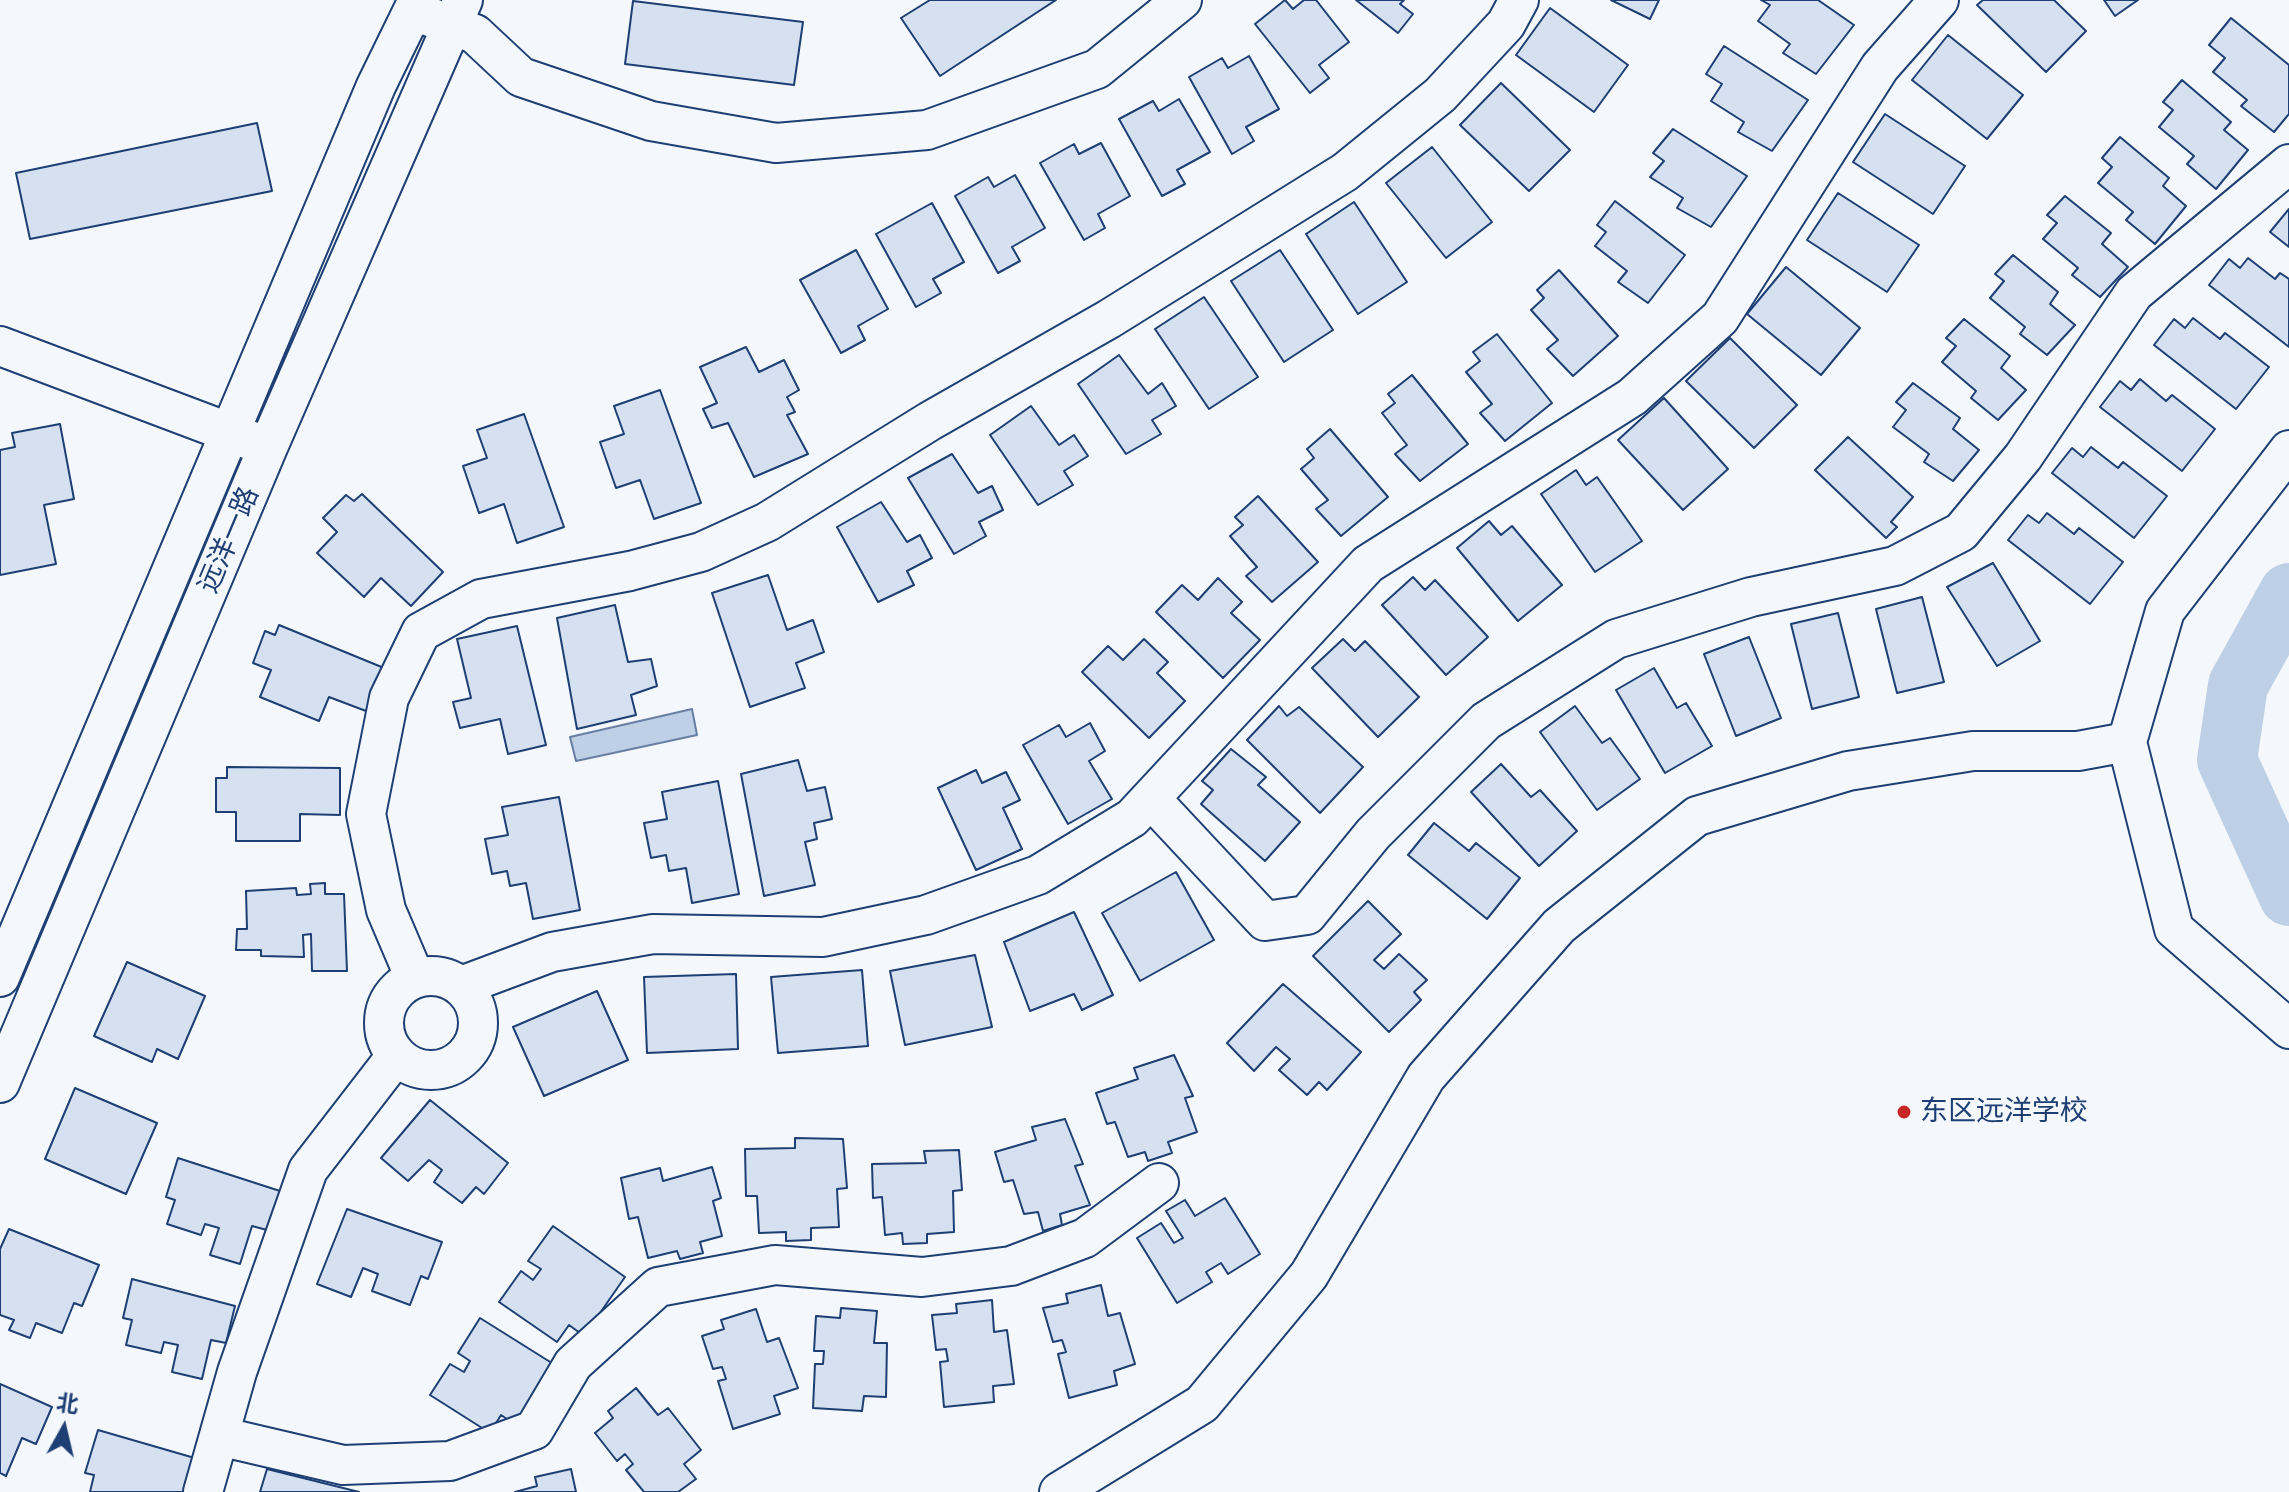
<!DOCTYPE html>
<html>
<head>
<meta charset="utf-8">
<style>
	body { margin:0 }
	#map { position:relative; width:2289px; height:1492px; overflow:hidden; background:#f4f7fb; font-family:Montserrat,"Noto Sans SC",sans-serif }
	canvas { display:block }
	.north { position:absolute; left:24px; top:1388px; width:80px; height:80px; -webkit-text-stroke:6px #f4f7fb; paint-order:stroke; rotate:8deg; font-size:22px; font-weight:700; line-height:32px; text-align:center; color:#1d3f73 }
	.north::after { content:''; display:block; margin:auto; width:28px; height:36px; background:#1d3f73; clip-path:polygon(50% 0,100% 100%,50% 72%,0 100%) }
</style>
</head>
<body>
<div id="map">
<canvas width="2289" height="1492"></canvas>
<div class="north">北</div>
</div>
<script>
const g = document.querySelector('canvas').getContext('2d');
g.lineJoin = 'round';
function fill(path, color) { g.fillStyle = color; g.fill(path, 'evenodd'); }
function stroke(path, color, width, dash) { g.strokeStyle = color; g.lineWidth = width; g.lineCap = dash ? 'butt' : 'round'; g.setLineDash(dash || []); g.stroke(path); }
function label(font, color, halo, rows, align = 'center') {
  g.font = font + ' Montserrat,"Noto Sans SC",sans-serif'; g.lineWidth = 6; g.setLineDash([]); g.textBaseline = 'middle'; g.strokeStyle = halo; g.fillStyle = color; for (const [text, x, y, turn = 0] of rows) {
    g.save(); g.translate(x, y); g.rotate((+turn || 0) * Math.PI / 180); g.textAlign = isNaN(turn) ? turn : align; if (halo) g.strokeText(text, 0, 0); g.fillText(text, 0, 0); g.restore();
  }
}
const water = new Path2D(`
	M 692,709 L 697,735 L 576,761 L 570,737 Z`);
const river = new Path2D(`
	M 2289,593 L 2238,685 L 2227,760 L 2289,896`);
const building = new Path2D(`
	M 930,0 L 1056,0 L 940,76 L 901,18 Z
	M 1285,0 L 1293,9 L 1304,0 L 1316,0 L 1349,42 L 1319,65 L 1329,78 L 1310,93 L 1255,24 Z
	M 1356,0 L 1404,0 L 1400,4 L 1413,14 L 1398,33 Z
	M 1611,0 L 1659,0 L 1650,19 Z
	M 1761,0 L 1818,0 L 1854,25 L 1816,74 L 1783,53 L 1790,44 L 1758,21 L 1770,5 Z
	M 1983,0 L 2054,0 L 2086,31 L 2046,72 L 1977,5 Z
	M 2104,0 L 2138,0 L 2115,16 Z
	M 633,1 L 803,22 L 794,85 L 625,64 Z
	M 1550,8 L 1628,65 L 1594,112 L 1516,55 Z
	M 2231,18 L 2289,65 L 2289,114 L 2274,132 L 2241,106 L 2247,100 L 2213,72 L 2225,58 L 2209,45 Z
	M 1948,35 L 2023,95 L 1987,139 L 1912,80 Z
	M 1724,46 L 1808,100 L 1772,151 L 1738,132 L 1744,122 L 1711,101 L 1722,84 L 1706,74 Z
	M 1249,56 L 1279,109 L 1246,127 L 1254,141 L 1232,154 L 1189,77 L 1222,58 L 1228,68 Z
	M 2182,80 L 2231,122 L 2224,130 L 2248,150 L 2216,189 L 2187,164 L 2194,156 L 2159,127 L 2173,110 L 2163,102 Z
	M 1501,83 L 1570,150 L 1529,191 L 1460,125 Z
	M 1179,99 L 1210,152 L 1177,170 L 1185,184 L 1162,196 L 1119,119 L 1153,101 L 1159,111 Z
	M 1885,114 L 1965,166 L 1933,214 L 1853,162 Z
	M 257,123 L 272,191 L 30,239 L 16,173 Z
	M 1673,129 L 1747,176 L 1711,227 L 1677,208 L 1683,198 L 1650,177 L 1664,161 L 1653,153 Z
	M 2120,137 L 2169,178 L 2163,186 L 2186,206 L 2155,244 L 2126,220 L 2133,212 L 2098,183 L 2112,167 L 2102,158 Z
	M 1101,143 L 1130,196 L 1098,214 L 1105,228 L 1084,240 L 1040,163 L 1074,144 L 1079,154 Z
	M 1432,147 L 1492,222 L 1446,258 L 1386,183 Z
	M 1015,175 L 1045,228 L 1012,247 L 1020,261 L 998,273 L 955,196 L 988,177 L 994,187 Z
	M 1838,193 L 1919,245 L 1887,292 L 1807,240 Z
	M 2065,196 L 2111,233 L 2102,244 L 2128,267 L 2100,297 L 2072,275 L 2078,268 L 2043,239 L 2057,223 L 2047,215 Z
	M 1615,201 L 1685,255 L 1648,303 L 1618,282 L 1627,271 L 1595,246 L 1606,232 L 1597,225 Z
	M 1354,202 L 1407,282 L 1358,314 L 1306,234 Z
	M 932,203 L 964,262 L 933,279 L 941,293 L 916,307 L 876,234 Z
	M 2289,209 L 2289,247 L 2270,232 Z
	M 856,250 L 888,309 L 858,326 L 865,340 L 841,353 L 800,280 Z
	M 1280,250 L 1333,330 L 1284,362 L 1231,281 Z
	M 2013,255 L 2058,292 L 2050,304 L 2075,325 L 2047,355 L 2020,334 L 2025,327 L 1990,298 L 2004,281 L 1995,274 Z
	M 2248,258 L 2275,279 L 2280,273 L 2289,279 L 2289,347 L 2209,285 L 2229,259 L 2240,268 Z
	M 1786,267 L 1860,328 L 1821,375 L 1747,314 Z
	M 1559,270 L 1618,336 L 1573,376 L 1547,349 L 1558,340 L 1531,310 L 1544,298 L 1537,290 Z
	M 1204,297 L 1258,377 L 1209,409 L 1155,329 Z
	M 2193,318 L 2220,339 L 2225,333 L 2269,367 L 2236,409 L 2154,345 L 2174,319 L 2185,328 Z
	M 1964,319 L 2010,356 L 2001,368 L 2026,390 L 1998,420 L 1971,398 L 1976,391 L 1942,362 L 1956,346 L 1946,338 Z
	M 1497,334 L 1552,403 L 1505,441 L 1480,413 L 1492,404 L 1466,372 L 1480,361 L 1473,352 Z
	M 1730,338 L 1797,405 L 1754,448 L 1686,381 Z
	M 746,347 L 759,372 L 784,360 L 799,390 L 787,397 L 795,412 L 787,415 L 808,454 L 754,477 L 728,423 L 712,428 L 703,409 L 717,403 L 700,367 Z
	M 1119,355 L 1148,394 L 1162,383 L 1176,406 L 1152,420 L 1161,434 L 1126,454 L 1078,384 Z
	M 1412,375 L 1468,444 L 1420,481 L 1395,454 L 1407,445 L 1382,413 L 1395,403 L 1388,394 Z
	M 2140,379 L 2166,401 L 2172,395 L 2215,429 L 2182,471 L 2100,407 L 2120,381 L 2131,390 Z
	M 1913,383 L 1960,418 L 1953,429 L 1979,450 L 1953,481 L 1924,462 L 1929,454 L 1893,427 L 1906,410 L 1896,402 Z
	M 660,390 L 701,503 L 654,519 L 640,480 L 616,488 L 600,442 L 624,434 L 614,406 Z
	M 1664,398 L 1728,469 L 1683,510 L 1618,440 Z
	M 1031,406 L 1059,445 L 1074,435 L 1088,456 L 1064,471 L 1073,485 L 1038,505 L 990,435 Z
	M 524,414 L 564,527 L 517,543 L 504,504 L 479,513 L 463,466 L 487,458 L 477,430 Z
	M 60,424 L 74,499 L 44,505 L 56,564 L 0,575 L 0,450 L 15,447 L 12,433 Z
	M 1330,429 L 1388,497 L 1341,536 L 1316,509 L 1328,500 L 1301,469 L 1314,458 L 1307,449 Z
	M 1848,437 L 1913,497 L 1891,522 L 1897,527 L 1886,538 L 1815,470 Z
	M 2091,447 L 2118,468 L 2123,462 L 2167,496 L 2134,538 L 2052,473 L 2072,448 L 2083,457 Z
	M 952,454 L 978,493 L 992,486 L 1003,510 L 979,522 L 986,536 L 954,554 L 908,478 Z
	M 1576,470 L 1586,485 L 1597,477 L 1642,541 L 1595,572 L 1541,494 Z
	M 362,494 L 443,572 L 411,606 L 381,578 L 364,597 L 317,553 L 337,532 L 323,518 L 346,495 L 354,501 Z
	M 1258,496 L 1318,562 L 1272,602 L 1246,576 L 1257,567 L 1230,536 L 1243,525 L 1235,517 Z
	M 881,502 L 907,542 L 920,535 L 932,558 L 907,571 L 914,585 L 878,602 L 837,527 Z
	M 2047,513 L 2074,534 L 2079,528 L 2123,562 L 2090,604 L 2008,540 L 2028,515 L 2039,523 Z
	M 1489,521 L 1501,535 L 1512,526 L 1562,585 L 1518,621 L 1457,548 Z
	M 1993,563 L 2040,641 L 1997,666 L 1947,587 Z
	M 768,575 L 787,630 L 813,620 L 824,652 L 796,663 L 805,688 L 750,707 L 712,593 Z
	M 1413,577 L 1425,590 L 1435,580 L 1488,637 L 1446,675 L 1382,605 Z
	M 1218,578 L 1242,602 L 1231,613 L 1260,640 L 1223,678 L 1156,612 L 1182,585 L 1198,600 Z
	M 1922,597 L 1944,682 L 1897,693 L 1876,609 Z
	M 615,605 L 628,662 L 651,659 L 657,686 L 631,695 L 636,715 L 577,729 L 557,618 Z
	M 1838,613 L 1859,697 L 1812,709 L 1791,624 Z
	M 279,625 L 384,668 L 366,711 L 329,697 L 319,721 L 260,697 L 271,670 L 253,663 L 265,631 L 275,635 Z
	M 517,626 L 546,745 L 508,754 L 500,719 L 460,728 L 453,702 L 471,698 L 457,639 Z
	M 1749,637 L 1781,718 L 1736,736 L 1704,654 Z
	M 1144,639 L 1168,662 L 1157,673 L 1185,701 L 1149,738 L 1082,672 L 1108,646 L 1123,660 Z
	M 1343,639 L 1355,651 L 1365,641 L 1419,697 L 1378,737 L 1312,668 Z
	M 1654,668 L 1677,708 L 1686,703 L 1712,746 L 1665,773 L 1616,690 Z
	M 1279,706 L 1287,716 L 1299,707 L 1363,767 L 1320,813 L 1247,740 Z
	M 1575,706 L 1602,743 L 1610,738 L 1640,779 L 1597,810 L 1540,732 Z
	M 1090,723 L 1105,751 L 1089,761 L 1112,799 L 1068,824 L 1023,745 L 1059,725 L 1066,737 Z
	M 1231,749 L 1266,777 L 1258,785 L 1300,822 L 1265,861 L 1201,804 L 1213,790 L 1202,781 Z
	M 798,760 L 807,791 L 825,787 L 832,819 L 814,823 L 817,839 L 805,842 L 815,885 L 764,896 L 741,774 Z
	M 1501,764 L 1531,797 L 1540,790 L 1577,831 L 1539,866 L 1471,792 Z
	M 227,767 L 340,768 L 340,815 L 300,814 L 300,841 L 236,841 L 236,812 L 216,812 L 216,778 L 227,778 Z
	M 976,770 L 982,783 L 1006,772 L 1020,800 L 1003,808 L 1022,849 L 976,870 L 938,788 Z
	M 718,781 L 739,894 L 692,903 L 686,868 L 669,871 L 666,855 L 651,858 L 644,823 L 667,819 L 662,792 Z
	M 559,797 L 580,910 L 533,919 L 526,883 L 510,886 L 507,871 L 492,874 L 485,839 L 508,835 L 502,807 Z
	M 1434,823 L 1469,851 L 1476,843 L 1520,878 L 1487,919 L 1408,855 Z
	M 1176,872 L 1214,940 L 1140,981 L 1102,913 Z
	M 325,883 L 325,894 L 344,894 L 347,971 L 312,971 L 311,934 L 303,935 L 304,957 L 261,956 L 261,950 L 236,950 L 237,929 L 247,929 L 246,891 L 296,888 L 297,895 L 311,894 L 310,884 Z
	M 1368,901 L 1401,934 L 1374,960 L 1384,969 L 1399,954 L 1427,980 L 1414,992 L 1421,1000 L 1389,1032 L 1313,956 Z
	M 1074,912 L 1113,995 L 1082,1010 L 1074,994 L 1030,1011 L 1004,942 Z
	M 975,955 L 992,1027 L 905,1045 L 890,971 Z
	M 127,962 L 205,996 L 178,1059 L 157,1049 L 152,1062 L 94,1036 Z
	M 862,970 L 868,1046 L 778,1053 L 771,977 Z
	M 736,974 L 738,1049 L 647,1053 L 644,977 Z
	M 1283,984 L 1361,1052 L 1327,1090 L 1319,1082 L 1307,1095 L 1279,1070 L 1290,1059 L 1276,1047 L 1254,1071 L 1227,1043 Z
	M 597,991 L 628,1060 L 544,1096 L 513,1027 Z
	M 1174,1055 L 1193,1096 L 1185,1098 L 1197,1132 L 1168,1142 L 1172,1153 L 1148,1161 L 1145,1152 L 1128,1157 L 1115,1122 L 1107,1124 L 1096,1093 L 1138,1079 L 1134,1068 Z
	M 75,1088 L 157,1123 L 126,1194 L 45,1159 Z
	M 430,1100 L 508,1163 L 484,1194 L 476,1187 L 462,1203 L 434,1182 L 442,1170 L 429,1160 L 408,1181 L 381,1158 Z
	M 1065,1119 L 1083,1164 L 1075,1166 L 1090,1205 L 1060,1214 L 1062,1225 L 1043,1231 L 1038,1212 L 1024,1214 L 1013,1180 L 1004,1182 L 995,1152 L 1036,1140 L 1032,1127 Z
	M 795,1138 L 843,1139 L 847,1188 L 837,1189 L 839,1227 L 811,1228 L 811,1240 L 786,1241 L 786,1232 L 759,1233 L 757,1196 L 746,1196 L 745,1149 L 795,1148 Z
	M 959,1150 L 962,1190 L 953,1191 L 954,1232 L 927,1234 L 927,1243 L 903,1244 L 902,1233 L 885,1235 L 882,1197 L 873,1198 L 872,1164 L 926,1163 L 924,1151 Z
	M 178,1158 L 280,1191 L 267,1230 L 252,1226 L 240,1264 L 210,1255 L 219,1228 L 205,1224 L 201,1235 L 167,1224 L 175,1200 L 166,1197 Z
	M 712,1167 L 721,1198 L 713,1201 L 722,1236 L 700,1242 L 703,1253 L 680,1259 L 677,1251 L 648,1258 L 638,1217 L 629,1219 L 621,1178 L 660,1168 L 663,1181 Z
	M 1225,1198 L 1260,1254 L 1228,1274 L 1221,1263 L 1206,1272 L 1212,1282 L 1177,1303 L 1137,1238 L 1161,1223 L 1174,1243 L 1183,1238 L 1166,1211 L 1185,1200 L 1195,1216 Z
	M 347,1209 L 442,1242 L 428,1279 L 421,1276 L 410,1305 L 372,1291 L 378,1274 L 363,1268 L 351,1297 L 317,1284 Z
	M 553,1226 L 625,1277 L 584,1336 L 569,1325 L 557,1342 L 499,1302 L 521,1271 L 533,1280 L 541,1269 L 528,1261 Z
	M 9,1229 L 99,1265 L 82,1306 L 74,1303 L 62,1333 L 36,1323 L 30,1338 L 9,1330 L 14,1320 L 0,1315 L 0,1249 Z
	M 132,1279 L 235,1306 L 226,1343 L 211,1340 L 202,1379 L 172,1372 L 178,1345 L 164,1342 L 161,1353 L 126,1345 L 132,1320 L 123,1318 Z
	M 1101,1285 L 1108,1316 L 1120,1313 L 1135,1364 L 1114,1371 L 1117,1385 L 1069,1398 L 1058,1354 L 1066,1352 L 1062,1340 L 1053,1342 L 1043,1308 L 1068,1303 L 1066,1294 Z
	M 992,1300 L 994,1332 L 1007,1330 L 1014,1384 L 993,1386 L 994,1402 L 944,1407 L 940,1362 L 948,1361 L 946,1349 L 936,1350 L 932,1315 L 957,1313 L 956,1304 Z
	M 841,1308 L 877,1311 L 874,1343 L 887,1343 L 886,1397 L 864,1396 L 862,1411 L 813,1408 L 815,1364 L 823,1364 L 824,1351 L 814,1351 L 816,1316 L 840,1318 Z
	M 756,1309 L 767,1342 L 779,1338 L 798,1388 L 774,1396 L 780,1414 L 733,1429 L 718,1381 L 726,1379 L 722,1367 L 713,1369 L 702,1336 L 724,1329 L 721,1320 Z
	M 480,1318 L 555,1365 L 517,1426 L 501,1415 L 490,1433 L 430,1395 L 450,1364 L 464,1372 L 470,1361 L 458,1353 Z
	M 0,1384 L 52,1407 L 36,1444 L 22,1438 L 6,1476 L 0,1473 Z
	M 636,1388 L 658,1415 L 668,1408 L 701,1450 L 684,1464 L 696,1479 L 678,1492 L 644,1492 L 626,1470 L 633,1464 L 625,1454 L 617,1461 L 595,1433 L 613,1418 L 608,1411 Z
	M 98,1430 L 198,1459 L 190,1492 L 90,1492 L 94,1475 L 85,1473 Z
	M 267,1469 L 359,1492 L 260,1492 Z
	M 571,1469 L 576,1492 L 515,1492 L 537,1486 L 535,1477 Z`);
const minor = new Path2D(`
	M 430,17 L 475,34 L 521,77 L 651,121 L 776,143 L 927,130 L 1097,69 L 1182,0
	M 0,346 L 252,441
	M 2289,450 L 2165,611 L 2127,742 L 2174,929 L 2289,1029
	M 1151,799 L 1265,921 L 1307,915 L 1373,834 L 1486,721 L 1616,639 L 1751,597 L 1895,566 L 1961,532 L 2023,457 L 2134,293 L 2289,164
	M384 1023a47 47 0 1 1 94 0a47 47 0 1 1-94 0Z
	M 0,977 L 376,86 L 418,0
	M 415,978 L 386,910 L 366,814 L 389,698 L 421,632 L 481,599 L 630,571 L 701,552 L 767,522 L 930,421 L 1109,319 L 1345,172 L 1440,95 L 1506,24 L 1519,0
	M 461,986 L 552,952 L 653,934 L 823,937 L 926,915 L 1038,875 L 1132,818 L 1368,564 L 1632,397 L 1720,318 L 1880,67 L 1939,0
	M 0,1083 L 268,447 L 463,0
	M 219,1436 L 343,1465 L 450,1461 L 534,1430 L 573,1364 L 658,1287 L 775,1265 L 922,1277 L 1011,1266 L 1085,1238 L 1159,1183
	M 203,1492 L 237,1372 L 308,1170 L 396,1056
	M 1059,1492 L 1202,1404 L 1309,1275 L 1426,1077 L 1559,926 L 1697,816 L 1848,771 L 1973,751 L 2078,751 L 2127,742`);
const markers = [
	[1904,1112,8,"#c62828"]
];
const streetNames = [
	["远洋一路",229,540,-67]
];
const poiNames = [
	["东区远洋学校",1920,1112]
];
fill(water, '#bed0e5');
stroke(water, '#687fa3', 2);
stroke(river, '#bed0e5', 60);
fill(building, '#d5e0f0');
stroke(building, '#1d3f73', 2);
stroke(minor, '#1d3f73', 42);
stroke(minor, '#f4f7fb', 38);
for (const [x, y, r, color] of markers) { const dot = new Path2D(); dot.arc(x, y, r, 0, 2 * Math.PI); g.fillStyle = color; g.fill(dot); stroke(dot, '#f4f7fb', 3); }
label('28px', '#1d3f73', '#f4f7fb', streetNames);
label('28px', '#1d3f73', '#f4f7fb', poiNames, 'left');
</script>
</body>
</html>
